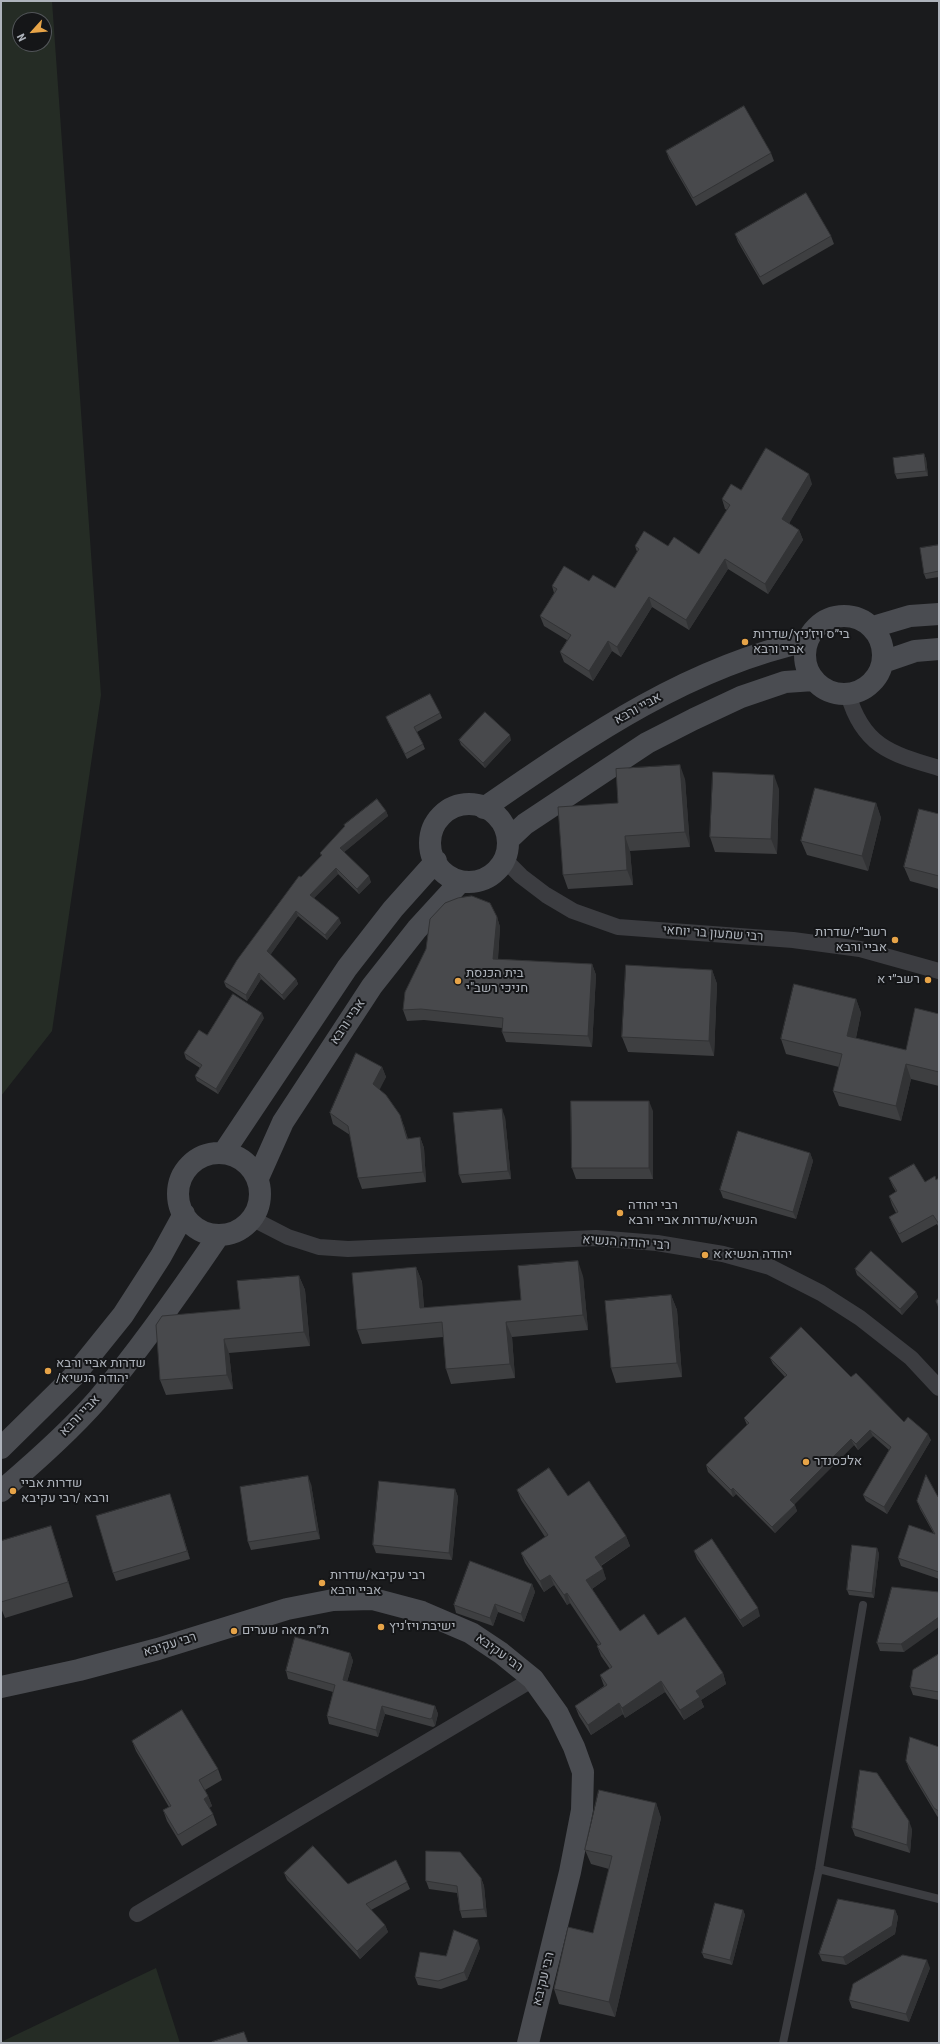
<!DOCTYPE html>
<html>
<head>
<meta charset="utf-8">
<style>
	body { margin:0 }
	#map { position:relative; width:940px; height:2044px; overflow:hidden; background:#1a1b1d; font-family:"Roboto Condensed",sans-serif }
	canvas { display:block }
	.frame { position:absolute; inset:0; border:2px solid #aeb3bb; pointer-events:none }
	.north { position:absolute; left:12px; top:12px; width:40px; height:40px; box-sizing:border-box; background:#151618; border:1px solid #525559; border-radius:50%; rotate:243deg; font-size:11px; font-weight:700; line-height:16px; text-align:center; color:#aeb3bb }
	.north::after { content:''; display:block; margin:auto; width:14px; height:18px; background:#e7a448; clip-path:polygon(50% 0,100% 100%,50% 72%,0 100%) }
</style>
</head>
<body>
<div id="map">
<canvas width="940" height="2044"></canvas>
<div class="frame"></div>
<div class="north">N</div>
</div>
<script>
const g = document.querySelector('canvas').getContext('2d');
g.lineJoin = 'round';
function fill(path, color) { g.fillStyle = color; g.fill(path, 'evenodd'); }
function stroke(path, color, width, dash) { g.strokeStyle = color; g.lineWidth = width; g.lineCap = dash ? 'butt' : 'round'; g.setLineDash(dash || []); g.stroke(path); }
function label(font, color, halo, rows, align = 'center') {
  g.font = font + ' "Roboto Condensed",Heebo,sans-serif'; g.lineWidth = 4; g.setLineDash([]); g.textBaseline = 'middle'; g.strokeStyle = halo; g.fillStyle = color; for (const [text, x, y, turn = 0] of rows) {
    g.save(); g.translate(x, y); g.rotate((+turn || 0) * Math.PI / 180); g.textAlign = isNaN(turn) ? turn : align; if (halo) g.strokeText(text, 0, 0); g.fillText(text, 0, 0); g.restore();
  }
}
const green = new Path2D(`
	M 1,1 L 52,1 L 101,695 L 52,1031 L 1,1096 ZM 20,20 L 44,20 L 44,44 L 20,44 Z
	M 156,1968 L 180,2043 L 1,2043 L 1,2042 Z`);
const lane = new Path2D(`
	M 819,1869 L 939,1899
	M 783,2043 L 819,1869 L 863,1605`);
const street = new Path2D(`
	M 848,694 C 863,747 892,754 939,768
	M 504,859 L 521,876 L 546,895 L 573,911 L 618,927 L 793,940 L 860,949 L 939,971
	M 253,1219 L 288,1237 L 319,1247 L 348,1249 L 596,1238 L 657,1243 L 723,1254 L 770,1267 L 821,1293 L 860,1318 L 911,1358 L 939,1388
	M 137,1914 L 533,1679`);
const secondary = new Path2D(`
	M805 655a39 39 0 1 1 78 0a39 39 0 1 1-78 0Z
	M 873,627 L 910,616 L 939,614
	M 883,662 L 915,651 L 939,649
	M430 843a39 39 0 1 1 78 0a39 39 0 1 1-78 0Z
	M 484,808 C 586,738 685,668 807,641
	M 508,840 L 525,824 L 647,743 L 694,719 L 741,697 L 785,682 L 814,680
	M 224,1152 L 347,968 L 393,909 L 436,861
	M178 1194a41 41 0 1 1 82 0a41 41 0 1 1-82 0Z
	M 258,1178 L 283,1122 L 372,986 L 417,929 L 461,881
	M 1,1448 L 73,1377 L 123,1315 L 161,1256 L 184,1214
	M 1,1491 C 34,1463 69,1432 98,1399 C 142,1347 181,1291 219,1235
	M 1,1687 L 79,1670 L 158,1649 L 287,1609 L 333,1600 L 373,1599 L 422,1612 L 471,1633 L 501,1653 L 533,1679 L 558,1714 L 574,1747 L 583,1772 L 582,1810 L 570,1872 L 528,2043`);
const wall = new Path2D(`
	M 666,151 L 771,153 L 774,161 L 696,206 L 669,159 Z
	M 735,234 L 831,236 L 834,244 L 763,285 L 738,242 Z
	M 924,454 L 926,459 L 928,476 L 897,479 L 895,474 Z
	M 812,484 L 789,523 L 799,530 L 803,540 L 768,594 L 728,569 L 689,630 L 652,607 L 621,657 L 612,651 L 593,681 L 564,662 L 560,652 L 567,640 L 544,626 L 540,616 L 554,593 L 552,586 L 589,581 L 615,588 L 637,552 L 635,546 L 668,546 L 699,554 L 727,510 L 725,509 L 722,499 L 741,490 Z
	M 939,545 L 939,577 L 926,579 L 924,574 Z
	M 440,713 L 442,718 L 417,732 L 423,744 L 425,749 L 407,759 L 388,722 L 386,717 Z
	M 459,740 L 511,740 L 485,768 L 461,745 Z
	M 685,779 L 690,847 L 630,851 L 633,885 L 568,889 L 563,875 L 618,803 Z
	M 779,789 L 777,854 L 715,852 L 710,837 Z
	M 876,803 L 881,818 L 868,871 L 807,855 L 801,841 Z
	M 386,811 L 388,816 L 344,852 L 371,882 L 359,894 L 338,874 L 314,898 L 341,923 L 327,940 L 298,916 L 270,955 L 296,979 L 298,984 L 284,1000 L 261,979 L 247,1001 L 226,987 L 224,982 L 301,877 L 321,856 L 320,853 L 345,827 L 344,825 Z
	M 939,814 L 939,889 L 910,881 L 904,867 Z
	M 497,917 L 500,927 L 498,959 L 592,964 L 596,975 L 592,1047 L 506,1042 L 502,1032 L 502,1028 L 424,1020 L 407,1021 L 403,1010 Z
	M 712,970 L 717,984 L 714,1056 L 628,1052 L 622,1037 Z
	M 856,999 L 861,1013 L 856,1038 L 906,1050 L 939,1014 L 939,1086 L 911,1079 L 901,1121 L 839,1106 L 833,1091 L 839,1067 L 786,1054 L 781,1039 Z
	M 264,1018 L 218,1094 L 197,1081 L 195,1076 L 200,1068 L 186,1059 L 184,1053 L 207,1035 Z
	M 382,1067 L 386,1077 L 379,1089 L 404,1126 L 408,1139 L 420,1137 L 424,1148 L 426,1182 L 362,1189 L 358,1178 L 350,1135 L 333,1124 L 330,1113 Z
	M 653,1111 L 653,1179 L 576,1179 L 572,1168 Z
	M 505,1117 L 511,1179 L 462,1183 L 459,1175 Z
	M 810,1153 L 813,1161 L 796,1219 L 723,1198 L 720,1190 Z
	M 889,1178 L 925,1182 L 936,1180 L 939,1178 L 939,1228 L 937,1224 L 902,1243 L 893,1226 L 889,1217 L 896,1213 L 892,1205 L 889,1196 L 896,1192 L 893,1187 Z
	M 416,1267 L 422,1282 L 424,1308 L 521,1300 L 583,1276 L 588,1330 L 512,1337 L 515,1378 L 451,1384 L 446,1369 L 443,1337 L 362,1344 L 357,1330 Z
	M 855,1269 L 916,1292 L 918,1297 L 902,1315 L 857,1275 Z
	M 299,1276 L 305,1290 L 310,1346 L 229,1353 L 233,1389 L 166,1395 L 160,1380 L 240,1309 Z
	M 671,1295 L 677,1310 L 682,1377 L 616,1383 L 611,1368 Z
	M 770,1358 L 851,1377 L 904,1422 L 931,1440 L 887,1514 L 866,1501 L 863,1495 L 889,1450 L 873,1436 L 858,1450 L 854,1445 L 794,1504 L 797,1511 L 775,1533 L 736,1494 L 733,1497 L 708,1472 L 706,1465 L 747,1425 L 744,1418 L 785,1377 L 773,1364 Z
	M 311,1484 L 320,1539 L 251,1550 L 248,1542 Z
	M 455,1489 L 458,1497 L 452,1560 L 376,1553 L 373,1545 Z
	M 517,1490 L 568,1496 L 626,1536 L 630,1546 L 601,1566 L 606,1579 L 592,1589 L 620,1631 L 658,1635 L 723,1673 L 726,1684 L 701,1700 L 704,1707 L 684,1720 L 665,1692 L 625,1718 L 623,1714 L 591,1735 L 579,1716 L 575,1706 L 604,1686 L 600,1675 L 610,1669 L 601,1656 L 597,1646 L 598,1645 L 570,1603 L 567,1605 L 554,1585 L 544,1592 L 525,1563 L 521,1553 L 545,1537 L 521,1500 Z
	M 939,1497 L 939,1579 L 901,1566 L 898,1558 L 934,1534 L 920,1509 L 917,1501 Z
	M 173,1502 L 190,1559 L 116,1581 L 113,1573 Z
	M 1,1541 L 56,1541 L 73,1597 L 5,1618 L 1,1608 Z
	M 877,1548 L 879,1554 L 874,1598 L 849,1595 L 847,1590 Z
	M 694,1551 L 760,1616 L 743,1627 L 697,1559 Z
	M 532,1584 L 535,1592 L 524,1622 L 498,1612 L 493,1626 L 456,1613 L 454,1605 Z
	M 939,1592 L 904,1652 L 880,1651 L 877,1643 Z
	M 350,1653 L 353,1661 L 347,1682 L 435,1706 L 438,1714 L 435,1726 L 433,1727 L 385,1714 L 378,1737 L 329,1724 L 327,1716 L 333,1692 L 288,1679 L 286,1671 Z
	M 939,1654 L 939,1700 L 913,1695 L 910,1687 Z
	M 132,1741 L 218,1769 L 222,1780 L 205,1790 L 208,1796 L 212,1806 L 209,1808 L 213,1814 L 217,1825 L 182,1846 L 167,1821 L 163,1810 L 169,1807 L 136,1751 Z
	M 939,1747 L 939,1818 L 937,1816 L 909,1769 L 906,1761 Z
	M 656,1803 L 661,1818 L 615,2017 L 559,2004 L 554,1989 L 593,1933 L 609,1869 L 591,1864 L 585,1850 Z
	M 852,1828 L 912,1829 L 910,1853 L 855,1836 Z
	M 284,1873 L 348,1884 L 407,1882 L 410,1889 L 371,1910 L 385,1925 L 388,1932 L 360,1959 L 287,1880 Z
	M 481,1878 L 484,1886 L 487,1917 L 462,1918 L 460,1911 L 457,1893 L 429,1889 L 426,1881 Z
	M 743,1910 L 745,1915 L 732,1965 L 704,1958 L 702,1953 Z
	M 895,1910 L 898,1917 L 895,1934 L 846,1965 L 822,1961 L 819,1954 Z
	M 480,1948 L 467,1980 L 441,1989 L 418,1985 L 415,1977 L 446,1956 Z
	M 930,1968 L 909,2022 L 852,2008 L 849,2000 Z`);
const shadedWall = new Path2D(`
	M 924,454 L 926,459 L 928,476 L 926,471 Z
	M 809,474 L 812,484 L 786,529 L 782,519 Z
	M 799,530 L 803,540 L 768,594 L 765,584 Z
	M 725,559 L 728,569 L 689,630 L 686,620 Z
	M 649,597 L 652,607 L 621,657 L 617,647 Z
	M 608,641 L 612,651 L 593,681 L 589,671 Z
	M 510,735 L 511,740 L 485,768 L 483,763 Z
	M 680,765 L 685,779 L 690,847 L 685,832 Z
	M 774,775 L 779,789 L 777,854 L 771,839 Z
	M 876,803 L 881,818 L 868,871 L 862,856 Z
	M 386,811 L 388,816 L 342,854 L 340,848 Z
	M 625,836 L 630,851 L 633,885 L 627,870 Z
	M 336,868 L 338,874 L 312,900 L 310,895 Z
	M 369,876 L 371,882 L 359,894 L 357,889 Z
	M 296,911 L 298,916 L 269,957 L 267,951 Z
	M 497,917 L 500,927 L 497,970 L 493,959 Z
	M 339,918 L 341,923 L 327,940 L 325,935 Z
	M 592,964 L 596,975 L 592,1047 L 588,1036 Z
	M 712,970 L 717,984 L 714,1056 L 709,1041 Z
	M 259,973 L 261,979 L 247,1001 L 246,995 Z
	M 296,979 L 298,984 L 284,1000 L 282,995 Z
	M 856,999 L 861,1013 L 853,1051 L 847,1036 Z
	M 262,1013 L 264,1018 L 218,1094 L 216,1089 Z
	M 906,1064 L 911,1079 L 901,1121 L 896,1106 Z
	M 382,1067 L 386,1077 L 377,1095 L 373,1084 Z
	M 649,1101 L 653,1111 L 653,1179 L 649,1168 Z
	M 502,1109 L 505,1117 L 511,1179 L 508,1171 Z
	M 400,1115 L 404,1126 L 410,1149 L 407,1139 Z
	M 420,1137 L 424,1148 L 426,1182 L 423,1172 Z
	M 810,1153 L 813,1161 L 796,1219 L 793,1212 Z
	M 578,1261 L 583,1276 L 588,1330 L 583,1315 Z
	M 416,1267 L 422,1282 L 425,1323 L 420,1308 Z
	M 299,1276 L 305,1290 L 310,1346 L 304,1332 Z
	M 916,1292 L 918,1297 L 902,1315 L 900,1309 Z
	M 671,1295 L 677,1310 L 682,1377 L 677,1363 Z
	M 506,1322 L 512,1337 L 515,1378 L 510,1364 Z
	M 224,1339 L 229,1353 L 233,1389 L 227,1375 Z
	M 870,1430 L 873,1436 L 858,1450 L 856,1444 Z
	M 928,1434 L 931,1440 L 887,1514 L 884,1507 Z
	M 851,1439 L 854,1445 L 792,1507 L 790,1500 Z
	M 308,1476 L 311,1484 L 320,1539 L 317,1531 Z
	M 733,1488 L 736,1494 L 733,1497 L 731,1490 Z
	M 455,1489 L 458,1497 L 452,1560 L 449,1553 Z
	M 170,1494 L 173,1502 L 190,1559 L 187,1551 Z
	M 795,1505 L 797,1511 L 775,1533 L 772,1527 Z
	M 51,1526 L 56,1541 L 73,1597 L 68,1582 Z
	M 626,1536 L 630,1546 L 598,1567 L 595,1557 Z
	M 877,1548 L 879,1554 L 874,1598 L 872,1593 Z
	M 603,1569 L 606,1579 L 590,1590 L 586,1580 Z
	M 550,1575 L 554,1585 L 544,1592 L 540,1581 Z
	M 532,1584 L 535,1592 L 524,1622 L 521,1614 Z
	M 567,1593 L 570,1603 L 567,1605 L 564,1595 Z
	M 495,1604 L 498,1612 L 493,1626 L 490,1618 Z
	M 758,1608 L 760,1616 L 743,1627 L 740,1620 Z
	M 939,1617 L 939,1627 L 904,1652 L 901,1644 Z
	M 350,1653 L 353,1661 L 345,1688 L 343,1680 Z
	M 723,1673 L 726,1684 L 701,1700 L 704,1707 L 684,1720 L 680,1710 L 696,1691 Z
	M 661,1681 L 665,1692 L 625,1718 L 622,1708 Z
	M 619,1703 L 623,1714 L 591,1735 L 588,1725 Z
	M 382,1706 L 385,1714 L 378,1737 L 376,1730 Z
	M 435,1706 L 438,1714 L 435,1726 L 432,1718 Z
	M 208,1796 L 212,1806 L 208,1809 L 204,1799 Z
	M 656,1803 L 661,1818 L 615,2017 L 609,2002 Z
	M 909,1821 L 912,1829 L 910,1853 L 907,1845 Z
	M 481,1878 L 484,1886 L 487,1917 L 484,1909 Z
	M 743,1910 L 745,1915 L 732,1965 L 730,1960 Z
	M 895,1910 L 898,1917 L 895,1934 L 846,1965 L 843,1957 Z
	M 385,1925 L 388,1932 L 360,1959 L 357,1951 Z
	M 478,1940 L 480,1948 L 467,1980 L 464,1972 Z
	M 927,1960 L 930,1968 L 909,2022 L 906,2014 Z`);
const building = new Path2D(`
	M 744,106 L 771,153 L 693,198 L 666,151 Z
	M 806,193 L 831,236 L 760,277 L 735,234 Z
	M 766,448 L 809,474 L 782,519 L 799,530 L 765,584 L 725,559 L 686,620 L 649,597 L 617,647 L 608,641 L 589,671 L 560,652 L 571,635 L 540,616 L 557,589 L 552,586 L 564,566 L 589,581 L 593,575 L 615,588 L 639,549 L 635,546 L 644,531 L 668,546 L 674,537 L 699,554 L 730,505 L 722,499 L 731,484 L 741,490 Z
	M 924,454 L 926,471 L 895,474 L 893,458 Z
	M 939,545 L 939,571 L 924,574 L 920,548 Z
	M 430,694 L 440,713 L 414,727 L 423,744 L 405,754 L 386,717 Z
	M 485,712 L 510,735 L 483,763 L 459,740 Z
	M 680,765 L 685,832 L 625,836 L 627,870 L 563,875 L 558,807 L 618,803 L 616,769 Z
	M 713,772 L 774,775 L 771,839 L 710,837 Z
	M 815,788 L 876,803 L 862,856 L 801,841 Z
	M 377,799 L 386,811 L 340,848 L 369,876 L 357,889 L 336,868 L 310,895 L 339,918 L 325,935 L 296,911 L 267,951 L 296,979 L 282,995 L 259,973 L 246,995 L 224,982 L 237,960 L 299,876 L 301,877 L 322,855 L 320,853 L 345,826 L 344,825 Z
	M 919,809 L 939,814 L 939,876 L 904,867 Z
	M 472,896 L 490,903 L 497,917 L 493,959 L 592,964 L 588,1036 L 502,1032 L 503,1018 L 421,1009 L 403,1010 L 405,992 L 426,949 L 430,919 L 445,903 L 458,898 Z
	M 626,965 L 712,970 L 709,1041 L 622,1037 Z
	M 794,984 L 856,999 L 847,1036 L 906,1050 L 915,1008 L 939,1014 L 939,1072 L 906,1064 L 896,1106 L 833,1091 L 842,1054 L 781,1039 Z
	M 233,994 L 262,1013 L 216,1089 L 195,1076 L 202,1065 L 184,1053 L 199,1030 L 207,1035 Z
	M 356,1053 L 382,1067 L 373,1084 L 386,1095 L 400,1115 L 407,1139 L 420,1137 L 423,1172 L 358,1178 L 348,1126 L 330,1113 Z
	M 571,1101 L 649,1101 L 649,1168 L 572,1168 Z
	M 502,1109 L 508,1171 L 459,1175 L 453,1113 Z
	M 738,1131 L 810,1153 L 793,1212 L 720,1190 Z
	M 914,1164 L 925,1182 L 935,1176 L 936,1180 L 939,1178 L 939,1224 L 933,1215 L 899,1234 L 889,1217 L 898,1212 L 889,1196 L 897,1191 L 889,1178 Z
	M 871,1251 L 916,1292 L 900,1309 L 855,1269 Z
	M 578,1261 L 583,1315 L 506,1322 L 510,1364 L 446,1369 L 442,1322 L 357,1330 L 352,1273 L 416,1267 L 420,1308 L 521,1300 L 518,1266 Z
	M 299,1276 L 304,1332 L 224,1339 L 227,1375 L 160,1380 L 156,1325 L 162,1316 L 240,1309 L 237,1281 Z
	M 671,1295 L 677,1363 L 611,1368 L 605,1301 Z
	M 939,1298 L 939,1308 L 936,1301 Z
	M 801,1327 L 851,1377 L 856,1373 L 904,1422 L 908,1417 L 928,1434 L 884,1507 L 863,1495 L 891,1447 L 870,1430 L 856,1444 L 851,1439 L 790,1500 L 795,1505 L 772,1527 L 733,1488 L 731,1490 L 706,1465 L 749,1423 L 744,1418 L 787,1375 L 770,1358 Z
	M 549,1468 L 568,1496 L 589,1481 L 626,1536 L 595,1557 L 603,1569 L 586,1580 L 620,1631 L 644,1614 L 658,1635 L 685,1617 L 723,1673 L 696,1691 L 700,1697 L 680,1710 L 661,1681 L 622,1708 L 619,1703 L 588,1725 L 575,1706 L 607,1685 L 600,1675 L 612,1667 L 597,1646 L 601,1644 L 567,1593 L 564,1595 L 550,1575 L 540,1581 L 521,1553 L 548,1535 L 517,1490 Z
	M 926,1475 L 938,1497 L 939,1497 L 939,1572 L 898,1558 L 909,1525 L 935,1534 L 917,1501 Z
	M 308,1476 L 317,1531 L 248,1542 L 240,1487 Z
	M 379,1481 L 455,1489 L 449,1553 L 373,1545 Z
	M 170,1494 L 187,1551 L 113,1573 L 96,1516 Z
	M 51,1526 L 68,1582 L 1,1602 L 1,1541 Z
	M 712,1539 L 758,1608 L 740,1620 L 694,1551 Z
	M 852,1545 L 877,1548 L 872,1593 L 847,1590 Z
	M 470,1561 L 532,1584 L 521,1614 L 495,1604 L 490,1618 L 454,1605 Z
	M 892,1587 L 939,1592 L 939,1617 L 901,1644 L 877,1643 Z
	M 295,1637 L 350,1653 L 343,1680 L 435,1706 L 432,1718 L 430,1719 L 382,1706 L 376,1730 L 327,1716 L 335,1685 L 286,1671 Z
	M 939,1654 L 939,1692 L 910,1687 L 913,1670 Z
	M 182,1710 L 218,1769 L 199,1780 L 208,1796 L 204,1799 L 213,1814 L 178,1835 L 163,1810 L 171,1806 L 132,1741 Z
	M 910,1737 L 939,1747 L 939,1811 L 937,1810 L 934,1808 L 906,1761 Z
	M 860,1770 L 877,1773 L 909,1821 L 907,1845 L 852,1828 Z
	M 599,1790 L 656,1803 L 609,2002 L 554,1989 L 568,1927 L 593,1933 L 612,1856 L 585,1850 Z
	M 313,1846 L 348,1884 L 396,1860 L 407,1882 L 366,1904 L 385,1925 L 357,1951 L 284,1873 Z
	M 426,1851 L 460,1852 L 481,1878 L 484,1909 L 460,1911 L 457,1886 L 426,1881 Z
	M 838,1899 L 895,1910 L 892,1926 L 843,1957 L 819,1954 Z
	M 715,1903 L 743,1910 L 730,1960 L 702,1953 Z
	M 454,1930 L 478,1940 L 464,1972 L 438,1981 L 415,1977 L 420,1952 L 446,1956 Z
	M 903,1955 L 927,1960 L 906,2014 L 849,2000 L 853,1984 Z
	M 244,2032 L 248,2043 L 212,2043 L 212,2042 Z`);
const markers = [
	[745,642,4,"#e7a448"],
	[895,940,4,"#e7a448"],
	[928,980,4,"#e7a448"],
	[458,981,4,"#e7a448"],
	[620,1213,4,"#e7a448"],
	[705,1255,4,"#e7a448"],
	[48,1371,4,"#e7a448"],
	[806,1462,4,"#e7a448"],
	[13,1491,4,"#e7a448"],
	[322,1583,4,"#e7a448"],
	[381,1627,4,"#e7a448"],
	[234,1631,4,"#e7a448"]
];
const poiNames = [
	["בי״ס ויז׳ניץ/שדרות",753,635],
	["אביי ורבא",753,650],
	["רשב״י/שדרות",887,933,"right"],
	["אביי ורבא",887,948,"right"],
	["בית הכנסת",466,974],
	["חניכי רשב\"י",466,989],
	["רשב״י א",920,980,"right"],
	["רבי יהודה",628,1206],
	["הנשיא/שדרות אביי ורבא",628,1221],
	["יהודה הנשיא א",713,1255],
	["שדרות אביי ורבא",56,1364],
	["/יהודה הנשיא",56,1379],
	["אלכסנדר",814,1462],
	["שדרות אביי",21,1484],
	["ורבא /רבי עקיבא",21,1499],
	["רבי עקיבא/שדרות",330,1576],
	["אביי ורבא",330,1591],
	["ישיבת ויז'ניץ",389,1627],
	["ת״ת מאה שערים",242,1631]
];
const streetNames = [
	["אביי ורבא",638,709,-29],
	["רבי שמעון בר יוחאי",713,934,4],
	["אביי ורבא",348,1022,-56],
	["רבי יהודה הנשיא",626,1243,4],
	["אביי ורבא",80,1416,-46],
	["רבי עקיבא",170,1645,-17],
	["רבי עקיבא",499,1653,36],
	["רבי עקיבא",544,1979,-76]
];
fill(green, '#252c25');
stroke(lane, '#3c3d41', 8);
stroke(street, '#3c3d41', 16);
stroke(secondary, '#4a4c51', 22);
fill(wall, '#3e3f41');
fill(shadedWall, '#323335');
fill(building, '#48494c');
stroke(building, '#323335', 1);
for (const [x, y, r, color] of markers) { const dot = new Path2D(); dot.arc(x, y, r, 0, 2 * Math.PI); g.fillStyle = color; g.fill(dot); stroke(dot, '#151618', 1.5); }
label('13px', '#aeb3bb', '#151618', poiNames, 'left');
label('13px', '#aeb3bb', '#151618', streetNames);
</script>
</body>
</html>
